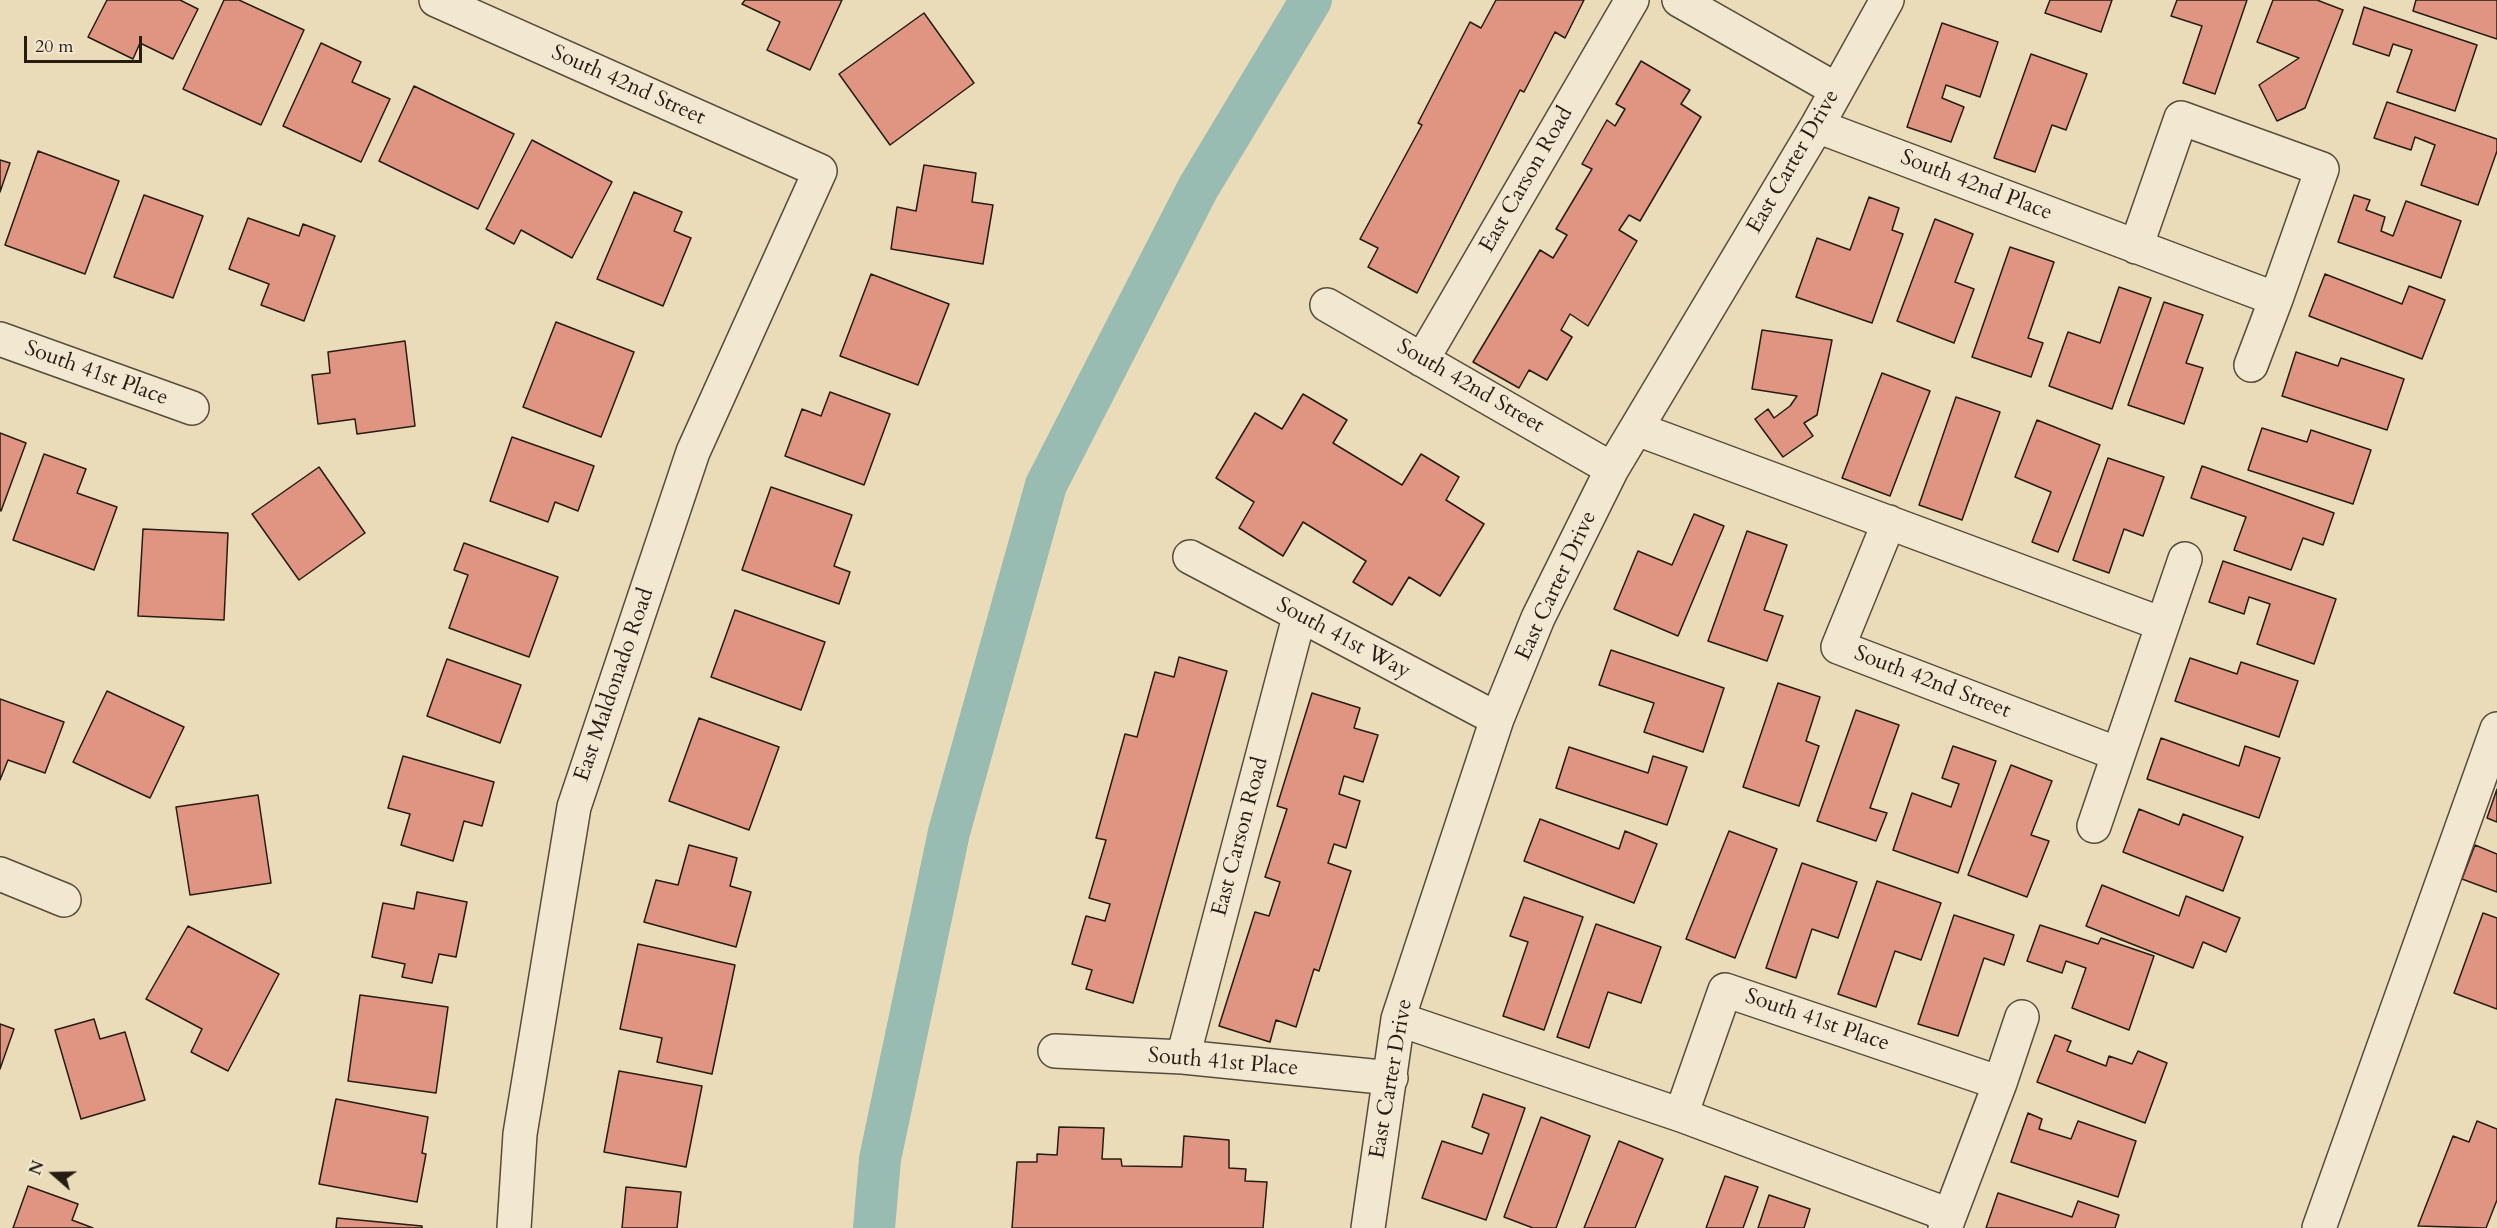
<!DOCTYPE html>
<html>
<head>
<meta charset="utf-8">
<style>
	body { margin:0 }
	#map { position:relative; width:2497px; height:1228px; overflow:hidden; background:#ebdcb9; font-family:Cardo,serif }
	canvas { display:block }
	.north { position:absolute; left:24px; top:1144px; width:60px; height:60px; -webkit-text-stroke:4px #f2e8d2; paint-order:stroke; rotate:290deg; font-size:16px; font-weight:700; line-height:24px; text-align:center; color:#261c13 }
	.north::after { content:''; display:block; margin:auto; width:21px; height:27px; background:#261c13; clip-path:polygon(50% 0,100% 100%,50% 72%,0 100%) }
	.scale { position:absolute; left:24px; top:36px; width:118px; height:27px; box-sizing:border-box; border:3px solid #261c13; border-top:0; padding-left:8px; font-size:18px; line-height:21px; white-space:nowrap; color:#261c13; -webkit-text-stroke:4px #f2e8d2; paint-order:stroke }
</style>
</head>
<body>
<div id="map">
<canvas width="2497" height="1228"></canvas>
<div class="north">N</div>
<div class="scale">20 m</div>
</div>
<script>
const g = document.querySelector('canvas').getContext('2d');
g.lineJoin = 'round';
function stroke(path, color, width, dash) { g.strokeStyle = color; g.lineWidth = width; g.lineCap = dash ? 'butt' : 'round'; g.setLineDash(dash || []); g.stroke(path); }
function fill(path, color) { g.fillStyle = color; g.fill(path, 'evenodd'); }
function label(font, color, halo, rows, align = 'center') {
  g.font = font + ' Cardo,serif'; g.lineWidth = 4.5; g.setLineDash([]); g.textBaseline = 'middle'; g.strokeStyle = halo; g.fillStyle = color; for (const [text, x, y, turn = 0] of rows) {
    g.save(); g.translate(x, y); g.rotate((+turn || 0) * Math.PI / 180); g.textAlign = isNaN(turn) ? turn : align; if (halo) g.strokeText(text, 0, 0); g.fillText(text, 0, 0); g.restore();
  }
}
const canal = new Path2D(`
	M 874,1228 L 880,1159 L 949,832 L 1046,485 L 1198,188 L 1311,0`);
const building = new Path2D(`
	M 107,0 L 180,0 L 198,9 L 173,59 L 140,43 L 133,59 L 88,37 Z
	M 224,0 L 239,0 L 304,30 L 261,125 L 183,89 Z
	M 745,0 L 842,0 L 810,70 L 767,50 L 780,22 L 742,4 Z
	M 1496,0 L 1584,0 L 1565,38 L 1555,32 L 1524,92 L 1520,90 L 1417,293 L 1368,267 L 1378,248 L 1360,239 L 1422,125 L 1418,123 L 1470,22 L 1481,28 Z
	M 2050,0 L 2112,0 L 2101,32 L 2045,13 Z
	M 2177,0 L 2247,0 L 2215,94 L 2183,83 L 2202,26 L 2171,16 Z
	M 2273,0 L 2317,0 L 2343,10 L 2305,108 L 2277,121 L 2259,85 L 2299,58 L 2257,42 Z
	M 2416,0 L 2497,0 L 2497,39 L 2413,11 Z
	M 2364,7 L 2477,45 L 2455,111 L 2397,92 L 2412,50 L 2393,44 L 2389,56 L 2353,44 Z
	M 924,13 L 974,83 L 890,145 L 839,74 Z
	M 1942,23 L 1998,42 L 1980,97 L 1946,85 L 1942,98 L 1964,107 L 1951,142 L 1907,127 Z
	M 321,43 L 361,62 L 352,82 L 390,99 L 361,162 L 283,126 Z
	M 2031,54 L 2087,74 L 2066,130 L 2052,125 L 2035,172 L 1994,158 Z
	M 1641,61 L 1690,90 L 1681,104 L 1701,117 L 1640,221 L 1629,215 L 1619,230 L 1637,241 L 1588,326 L 1570,314 L 1561,330 L 1572,337 L 1547,380 L 1529,370 L 1519,388 L 1473,362 L 1540,250 L 1553,258 L 1567,235 L 1556,229 L 1592,169 L 1582,164 L 1607,120 L 1615,126 L 1625,109 L 1616,104 Z
	M 414,86 L 514,134 L 478,209 L 379,161 Z
	M 2387,102 L 2497,139 L 2497,151 L 2478,205 L 2421,185 L 2435,145 L 2415,137 L 2411,150 L 2374,138 Z
	M 532,140 L 612,182 L 572,258 L 521,230 L 514,244 L 486,229 Z
	M 38,151 L 119,181 L 85,274 L 5,245 Z
	M 0,160 L 10,163 L 0,192 Z
	M 924,165 L 976,173 L 972,202 L 993,205 L 983,264 L 891,249 L 897,207 L 916,211 Z
	M 634,192 L 682,212 L 674,231 L 691,238 L 663,306 L 597,279 Z
	M 144,195 L 203,216 L 173,298 L 114,277 Z
	M 2354,195 L 2370,200 L 2366,210 L 2385,217 L 2381,231 L 2393,236 L 2406,201 L 2461,221 L 2441,278 L 2338,242 Z
	M 1869,197 L 1899,208 L 1892,230 L 1903,234 L 1872,323 L 1796,297 L 1817,238 L 1850,250 Z
	M 248,218 L 299,236 L 303,224 L 335,236 L 304,321 L 261,305 L 269,284 L 229,269 Z
	M 1935,219 L 1973,234 L 1955,282 L 1974,289 L 1954,343 L 1897,321 Z
	M 2010,247 L 2054,262 L 2028,338 L 2043,343 L 2031,377 L 1972,357 Z
	M 871,274 L 949,304 L 918,385 L 840,356 Z
	M 2325,274 L 2402,304 L 2409,286 L 2445,300 L 2422,359 L 2309,316 Z
	M 2119,287 L 2151,298 L 2112,409 L 2049,386 L 2068,332 L 2100,343 Z
	M 2164,302 L 2203,315 L 2186,363 L 2203,368 L 2184,424 L 2128,405 Z
	M 556,322 L 634,352 L 601,437 L 523,407 Z
	M 1762,330 L 1832,340 L 1817,415 L 1804,423 L 1813,436 L 1783,457 L 1755,419 L 1768,409 L 1774,418 L 1790,406 L 1797,396 L 1752,389 Z
	M 405,341 L 415,426 L 357,434 L 355,419 L 318,424 L 312,375 L 330,373 L 328,352 Z
	M 2296,352 L 2338,366 L 2341,358 L 2404,379 L 2387,430 L 2282,396 Z
	M 1882,373 L 1930,391 L 1890,496 L 1842,478 Z
	M 830,392 L 890,414 L 864,485 L 785,456 L 802,409 L 821,416 Z
	M 1303,394 L 1347,420 L 1333,443 L 1402,485 L 1421,454 L 1459,477 L 1446,500 L 1484,524 L 1440,596 L 1409,577 L 1392,605 L 1353,582 L 1366,561 L 1303,522 L 1283,556 L 1239,528 L 1254,502 L 1216,478 L 1255,413 L 1282,429 Z
	M 1956,397 L 2000,412 L 1962,520 L 1919,505 Z
	M 2037,420 L 2100,445 L 2058,552 L 2032,542 L 2051,492 L 2015,477 Z
	M 2262,428 L 2307,442 L 2311,430 L 2371,450 L 2353,504 L 2248,470 Z
	M 0,433 L 26,443 L 1,511 L 0,510 Z
	M 512,437 L 594,466 L 578,511 L 555,502 L 548,522 L 490,501 Z
	M 44,454 L 86,469 L 77,493 L 117,507 L 94,570 L 13,540 Z
	M 2108,458 L 2164,477 L 2143,536 L 2124,529 L 2109,573 L 2073,560 Z
	M 2202,466 L 2334,513 L 2323,545 L 2303,538 L 2291,570 L 2234,550 L 2246,517 L 2191,498 Z
	M 319,467 L 365,533 L 299,580 L 252,514 Z
	M 771,487 L 852,515 L 834,566 L 850,572 L 839,604 L 742,570 Z
	M 1694,514 L 1724,526 L 1678,636 L 1614,609 L 1638,551 L 1672,565 Z
	M 143,529 L 228,533 L 224,620 L 138,616 Z
	M 1747,531 L 1787,545 L 1764,610 L 1783,616 L 1767,661 L 1708,641 Z
	M 464,543 L 558,577 L 529,657 L 449,628 L 468,575 L 454,570 Z
	M 2223,561 L 2336,599 L 2314,664 L 2257,644 L 2270,604 L 2249,597 L 2244,614 L 2209,602 Z
	M 735,610 L 825,642 L 801,710 L 711,677 Z
	M 1611,650 L 1724,688 L 1703,752 L 1644,732 L 1654,703 L 1599,685 Z
	M 1179,657 L 1227,671 L 1133,1003 L 1086,989 L 1092,970 L 1072,964 L 1086,916 L 1105,921 L 1110,904 L 1089,898 L 1106,840 L 1096,838 L 1125,734 L 1137,737 L 1155,672 L 1174,677 Z
	M 2190,658 L 2237,674 L 2241,662 L 2298,681 L 2279,737 L 2175,701 Z
	M 447,659 L 521,685 L 500,743 L 427,716 Z
	M 1778,683 L 1820,697 L 1806,741 L 1819,746 L 1799,806 L 1743,787 Z
	M 107,691 L 184,727 L 150,798 L 73,762 Z
	M 1312,693 L 1360,708 L 1354,728 L 1378,735 L 1363,782 L 1344,776 L 1339,794 L 1360,801 L 1346,848 L 1334,844 L 1328,863 L 1351,871 L 1319,971 L 1314,969 L 1296,1027 L 1276,1020 L 1270,1042 L 1219,1026 L 1255,912 L 1269,916 L 1280,882 L 1265,877 L 1287,809 L 1277,806 Z
	M 0,699 L 64,722 L 45,773 L 8,760 L 0,780 Z
	M 1856,710 L 1899,725 L 1870,808 L 1887,813 L 1876,841 L 1817,821 Z
	M 699,718 L 779,747 L 749,830 L 669,801 Z
	M 2161,738 L 2239,766 L 2245,746 L 2280,758 L 2259,818 L 2147,779 Z
	M 1953,746 L 1996,761 L 1958,873 L 1893,850 L 1912,793 L 1951,807 L 1959,784 L 1942,778 Z
	M 1569,747 L 1648,773 L 1653,756 L 1687,767 L 1667,825 L 1556,788 Z
	M 403,756 L 494,782 L 482,826 L 464,821 L 453,861 L 401,845 L 410,814 L 388,808 Z
	M 2011,765 L 2052,781 L 2031,835 L 2049,841 L 2027,897 L 1968,875 Z
	M 2497,789 L 2497,822 L 2487,818 Z
	M 258,795 L 271,883 L 190,895 L 176,807 Z
	M 2139,809 L 2179,825 L 2183,814 L 2243,837 L 2223,891 L 2123,852 Z
	M 1540,819 L 1619,849 L 1625,831 L 1657,844 L 1634,903 L 1524,861 Z
	M 1729,831 L 1777,849 L 1735,958 L 1686,939 Z
	M 689,845 L 737,858 L 730,886 L 751,892 L 736,947 L 644,922 L 656,880 L 678,885 Z
	M 2475,845 L 2497,854 L 2497,892 L 2462,879 Z
	M 1802,863 L 1857,882 L 1838,938 L 1812,929 L 1796,978 L 1766,968 Z
	M 1877,881 L 1941,903 L 1921,960 L 1895,951 L 1876,1007 L 1838,994 Z
	M 2102,885 L 2179,916 L 2186,896 L 2240,918 L 2226,952 L 2203,942 L 2193,968 L 2086,926 Z
	M 417,892 L 467,902 L 456,957 L 439,954 L 432,983 L 402,977 L 405,964 L 372,957 L 383,903 L 414,909 Z
	M 1524,897 L 1583,917 L 1544,1030 L 1503,1016 L 1528,942 L 1510,936 Z
	M 2483,913 L 2497,918 L 2497,1009 L 2454,993 Z
	M 1954,915 L 2014,935 L 2004,965 L 1984,958 L 1958,1036 L 1918,1024 Z
	M 1596,924 L 1661,947 L 1641,1003 L 1608,992 L 1589,1048 L 1557,1037 Z
	M 2040,925 L 2098,944 L 2101,938 L 2154,956 L 2129,1030 L 2072,1008 L 2086,968 L 2066,961 L 2062,973 L 2027,961 Z
	M 188,926 L 279,974 L 228,1071 L 191,1052 L 202,1029 L 146,999 Z
	M 638,944 L 735,965 L 712,1074 L 657,1062 L 662,1038 L 620,1029 Z
	M 360,995 L 448,1007 L 436,1093 L 348,1081 Z
	M 94,1019 L 100,1039 L 125,1032 L 145,1100 L 81,1119 L 55,1030 Z
	M 0,1024 L 14,1029 L 0,1069 Z
	M 2055,1035 L 2071,1041 L 2067,1051 L 2106,1066 L 2109,1056 L 2132,1064 L 2138,1051 L 2167,1063 L 2145,1123 L 2037,1082 Z
	M 619,1071 L 702,1086 L 686,1167 L 604,1152 Z
	M 1483,1094 L 1525,1108 L 1486,1220 L 1422,1198 L 1442,1141 L 1482,1154 L 1489,1134 L 1472,1127 Z
	M 336,1099 L 428,1117 L 422,1153 L 426,1154 L 417,1202 L 319,1184 Z
	M 2028,1113 L 2042,1119 L 2039,1129 L 2071,1139 L 2078,1121 L 2136,1141 L 2118,1197 L 2011,1162 Z
	M 1541,1117 L 1590,1136 L 1556,1228 L 1533,1228 L 1504,1217 Z
	M 2477,1121 L 2497,1129 L 2497,1200 L 2486,1228 L 2418,1226 L 2453,1136 L 2469,1142 Z
	M 1059,1127 L 1104,1128 L 1102,1159 L 1121,1159 L 1122,1166 L 1182,1167 L 1184,1136 L 1229,1140 L 1229,1168 L 1246,1169 L 1245,1181 L 1267,1182 L 1263,1228 L 1012,1228 L 1017,1162 L 1037,1162 L 1037,1154 L 1057,1155 Z
	M 1619,1141 L 1663,1159 L 1635,1228 L 1584,1228 Z
	M 1725,1176 L 1758,1187 L 1743,1228 L 1706,1228 Z
	M 28,1186 L 78,1204 L 72,1220 L 93,1228 L 13,1228 Z
	M 626,1187 L 681,1192 L 677,1228 L 622,1228 Z
	M 1998,1193 L 2072,1217 L 2078,1201 L 2119,1215 L 2115,1228 L 1986,1228 Z
	M 1769,1195 L 1810,1209 L 1804,1228 L 1758,1228 Z
	M 337,1218 L 422,1226 L 422,1228 L 336,1228 Z`);
const minor = new Path2D(`
	M 436,0 L 820,171 L 693,452 L 574,807 L 520,1134 L 514,1228
	M 1679,0 L 1837,90
	M 1817,126 L 2276,299 L 2251,365
	M 2136,247 L 2181,118 L 2322,169 L 2276,299
	M 1327,305 L 1612,469
	M 0,339 L 192,408
	M 1422,360 L 1632,0
	M 1637,429 L 2162,624
	M 1889,522 L 1838,647 L 2118,754
	M 1190,557 L 1497,719
	M 2094,826 L 2185,559
	M 0,874 L 64,900
	M 1398,1019 L 1681,1115 L 1949,1215
	M 1055,1051 L 1183,1057 L 1391,1078
	M 1183,1057 L 1299,617
	M 1681,1115 L 1725,990 L 2000,1083
	M 1368,1228 L 1398,1019 L 1497,719 L 1538,618 L 1612,469 L 1817,126 L 1887,0
	M 1945,1228 L 2000,1083 L 2022,1017
	M 2319,1228 L 2497,729`);
const streetNames = [
	["South 42nd Street",628,86,24],
	["East Carter Drive",1794,162,-60],
	["East Carson Road",1527,180,-60],
	["South 42nd Place",1976,186,21],
	["South 41st Place",96,374,20],
	["South 42nd Street",1470,387,30],
	["East Carter Drive",1557,586,-65],
	["South 41st Way",1343,639,28],
	["South 42nd Street",1932,683,21],
	["East Maldonado Road",615,685,-71],
	["East Carson Road",1241,837,-75],
	["South 41st Place",1817,1021,19],
	["South 41st Place",1223,1063,5],
	["East Carter Drive",1392,1079,-80]
];
stroke(canal, '#98bbb2', 42);
fill(building, '#e09583');
stroke(building, '#261c13', 1.5);
stroke(minor, '#574c3c', 36);
stroke(minor, '#f2e8d2', 33);
label('22px', '#261c13', '#f2e8d2', streetNames);
</script>
</body>
</html>
